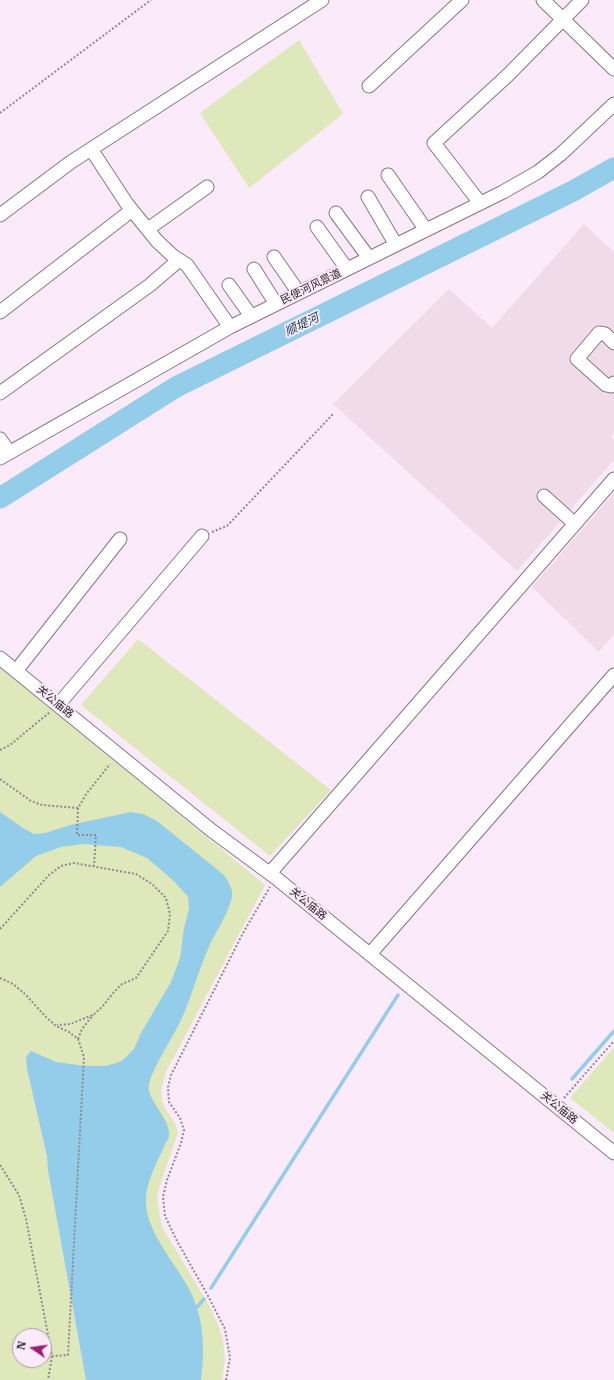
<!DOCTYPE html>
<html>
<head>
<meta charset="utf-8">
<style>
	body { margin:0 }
	#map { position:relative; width:614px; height:1380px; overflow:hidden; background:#fbeafa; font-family:"IBM Plex Serif",serif }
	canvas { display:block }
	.north { position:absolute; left:12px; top:1328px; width:40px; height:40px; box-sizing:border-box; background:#fbeafa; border:1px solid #a99ca8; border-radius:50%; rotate:283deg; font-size:11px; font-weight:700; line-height:16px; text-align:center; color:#2d262c }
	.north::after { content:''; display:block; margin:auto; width:14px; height:18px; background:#9a1e75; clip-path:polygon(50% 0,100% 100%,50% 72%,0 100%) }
</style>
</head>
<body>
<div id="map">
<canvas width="614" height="1380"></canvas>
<div class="north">N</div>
</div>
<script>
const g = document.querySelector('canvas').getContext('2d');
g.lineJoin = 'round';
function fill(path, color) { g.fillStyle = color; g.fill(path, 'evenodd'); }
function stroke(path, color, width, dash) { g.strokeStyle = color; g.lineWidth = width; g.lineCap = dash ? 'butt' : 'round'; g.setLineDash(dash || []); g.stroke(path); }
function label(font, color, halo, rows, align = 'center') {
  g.font = font + ' "IBM Plex Serif","Noto Sans SC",serif'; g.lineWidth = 4; g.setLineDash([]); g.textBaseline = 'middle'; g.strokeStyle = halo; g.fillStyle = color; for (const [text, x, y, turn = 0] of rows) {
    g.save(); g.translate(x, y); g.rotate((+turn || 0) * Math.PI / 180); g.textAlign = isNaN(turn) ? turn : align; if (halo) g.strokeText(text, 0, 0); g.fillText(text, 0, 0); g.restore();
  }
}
const industrial = new Path2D(`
	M 584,224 L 614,252 L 614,433 L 611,437 L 614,440 L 614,460 L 517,571 L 333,404 L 449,289 L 492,328 Z
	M 614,493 L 614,634 L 599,652 L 532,587 Z`);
const green = new Path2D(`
	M 299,40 L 343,114 L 249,188 L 200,113 Z
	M 138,639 L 331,790 L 270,856 L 81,705 Z
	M 0,667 L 265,885 L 166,1072 L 161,1090 L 162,1100 L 166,1110 L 175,1123 L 178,1133 L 159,1188 L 157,1199 L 162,1227 L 209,1305 L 219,1327 L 223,1340 L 225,1360 L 222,1380 L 0,1380 ZM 20,1336 L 44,1336 L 44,1360 L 20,1360 Z
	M 614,1047 L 614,1133 L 570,1098 Z`);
const water = new Path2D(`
	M 0,812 L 23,828 L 34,834 L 45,833 L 70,825 L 131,812 L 143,814 L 157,821 L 224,875 C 228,881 233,888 232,897 C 228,915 215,932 208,949 C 197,974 190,1003 177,1028 C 169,1043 153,1068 149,1084 C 145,1099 171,1118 169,1136 C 169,1139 165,1143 164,1147 C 157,1162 147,1180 146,1198 C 144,1230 175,1262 189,1289 C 204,1317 205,1349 201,1380 L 86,1380 L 48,1170 L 47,1156 L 27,1069 L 26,1057 L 31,1051 L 56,1062 L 86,1066 L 106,1066 L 122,1061 L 134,1049 L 141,1033 L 171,982 L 180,958 L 184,928 L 189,909 L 188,897 L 174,881 L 147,858 L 121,847 L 83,844 L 61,847 L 36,856 L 0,887 Z`);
const stream = new Path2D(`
	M 572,1079 L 614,1031
	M 211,1288 L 398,995
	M 197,1307 L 204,1299`);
const river = new Path2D(`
	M 0,498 L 176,387 L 573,191 L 614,168`);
const path = new Path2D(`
	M 0,113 L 151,0
	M 212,532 L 227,526 L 334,413
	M 0,750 L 10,745 L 50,712
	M 0,779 L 31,801 L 42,805 L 78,808 L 87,793 L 110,764
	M 78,808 L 77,835 L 96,835 L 94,866
	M 0,929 L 49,875 L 61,866 L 74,863 L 136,874 L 152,884 L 166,898 L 170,914 L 168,931 L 136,978 L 122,984 L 114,992 L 102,1007 L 93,1015 L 70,1024 L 57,1025
	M 0,978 L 13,984 L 25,994 L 45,1016 L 56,1026 L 69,1032 L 78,1039 L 84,1057 L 68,1355 L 52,1356
	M 78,1039 L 82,1029 L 93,1015
	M 564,1098 L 614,1041
	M 0,1165 L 19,1195 L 26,1219 L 52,1356 L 48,1380
	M 226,1380 L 230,1358 L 225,1329 L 207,1294 L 177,1241 L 165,1216 L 163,1197 L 167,1180 L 181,1143 L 184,1130 L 180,1118 L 169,1102 L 168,1087 L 171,1075 L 243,933 L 270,887`);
const minor = new Path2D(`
	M 543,0 L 614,69
	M 369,86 L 462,0
	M 91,149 L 127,204 L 157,241 L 173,256 L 187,265 L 230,327
	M 388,175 L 426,230
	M 368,197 L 396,245
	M 480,203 L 434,143 L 508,75 L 582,0
	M 336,213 L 369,258
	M 0,215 L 71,162 L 322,0
	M 317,227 L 347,269
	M 148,229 L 207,187
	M 274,257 L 299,293
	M 254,269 L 276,304
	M 229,285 L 251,316
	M 0,312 L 132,210
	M 614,343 L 605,334 L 599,333 L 577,359 L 606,385 L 611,386 L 614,383
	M 0,393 L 150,285 L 179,260
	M 0,439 L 9,452
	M 0,458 L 230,327 L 503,192 L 538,172 L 561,154 L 614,104
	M 544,496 L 575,524
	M 0,658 L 211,830 L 276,878 L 614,1153
	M 16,671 L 120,539
	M 58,705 L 202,536
	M 270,873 L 614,479
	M 370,954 L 614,675`);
const streetNames = [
	["民便河风景道",311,287,-26],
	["关公庙路",55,702,39],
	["关公庙路",308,904,39],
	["关公庙路",559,1108,39]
];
const waterNames = [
	["顺堤河",302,325,-26]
];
fill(industrial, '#f1dbe9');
fill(green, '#dee8ba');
fill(water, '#94cdea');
stroke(stream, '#94cdea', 3.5);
stroke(river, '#94cdea', 21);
stroke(minor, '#877885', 15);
stroke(path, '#938792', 2, [2, 2]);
stroke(minor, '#fff', 13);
label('11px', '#2d262c', '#fbeafa', streetNames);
label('italic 12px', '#073a4d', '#fbeafa', waterNames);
</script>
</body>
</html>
